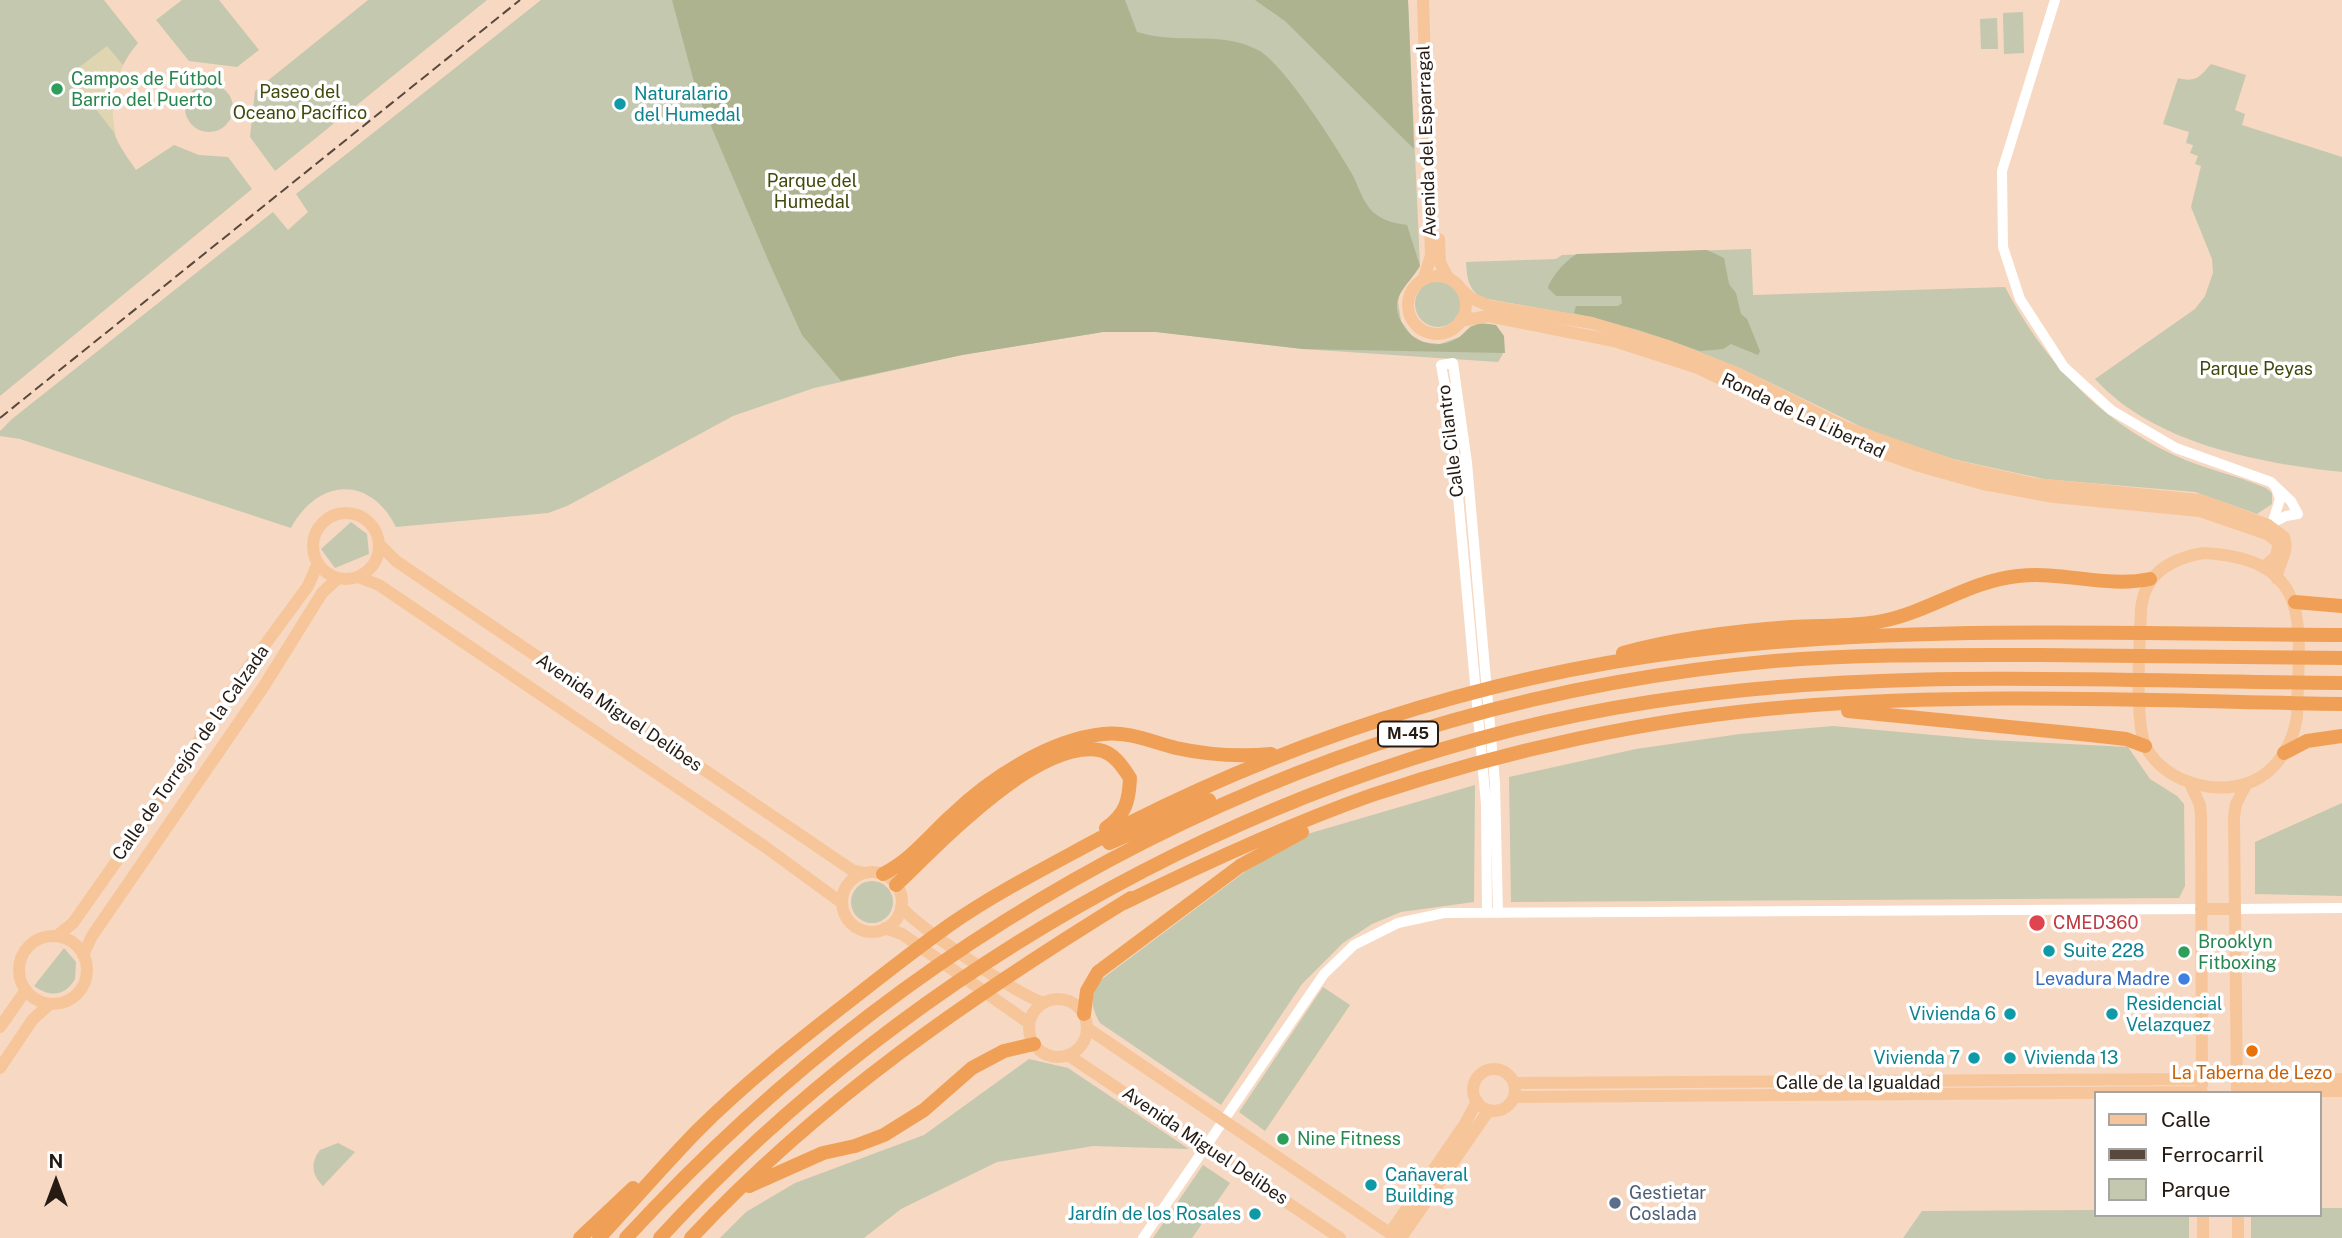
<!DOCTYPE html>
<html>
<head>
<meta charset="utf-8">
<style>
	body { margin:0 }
	#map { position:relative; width:2342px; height:1238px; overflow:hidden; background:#f7d8c2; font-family:"Public Sans",sans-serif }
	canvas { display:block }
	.legend { position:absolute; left:2094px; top:1091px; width:228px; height:126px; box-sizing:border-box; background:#fff; border:2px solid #a8a4a1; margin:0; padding:9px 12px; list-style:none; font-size:21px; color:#261b13 }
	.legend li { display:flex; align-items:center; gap:14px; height:35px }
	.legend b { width:35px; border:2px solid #a8a4a1 }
	.north { position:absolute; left:21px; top:1147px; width:70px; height:70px; -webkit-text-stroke:5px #fff; paint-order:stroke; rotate:0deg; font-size:19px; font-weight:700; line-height:28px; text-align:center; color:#261b13 }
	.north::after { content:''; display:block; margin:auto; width:24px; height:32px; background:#261b13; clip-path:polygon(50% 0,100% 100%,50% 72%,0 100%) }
</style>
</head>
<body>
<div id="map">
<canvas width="2342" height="1238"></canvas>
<ul class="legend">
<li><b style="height:9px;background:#f6c69a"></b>Calle</li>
<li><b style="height:9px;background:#58483d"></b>Ferrocarril</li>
<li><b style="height:19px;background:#c3c8af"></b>Parque</li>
</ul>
<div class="north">N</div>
</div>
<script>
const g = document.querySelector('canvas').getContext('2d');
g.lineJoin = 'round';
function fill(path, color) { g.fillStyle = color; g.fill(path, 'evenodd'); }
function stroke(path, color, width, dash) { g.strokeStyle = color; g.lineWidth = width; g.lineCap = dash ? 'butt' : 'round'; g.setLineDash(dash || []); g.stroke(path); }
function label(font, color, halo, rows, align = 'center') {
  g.font = font + ' "Public Sans",sans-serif'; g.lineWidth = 7; g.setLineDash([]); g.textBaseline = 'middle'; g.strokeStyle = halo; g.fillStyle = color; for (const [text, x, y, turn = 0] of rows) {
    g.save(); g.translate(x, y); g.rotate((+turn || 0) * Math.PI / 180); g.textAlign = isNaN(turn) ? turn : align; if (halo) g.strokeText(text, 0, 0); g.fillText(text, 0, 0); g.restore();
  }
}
const green = new Path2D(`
	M 0,0 L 104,0 L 138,43 C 116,68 102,110 118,142 C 123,152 130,161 136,170 L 174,145 L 199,155 L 228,157 L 252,189 L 0,396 Z
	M 182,0 L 219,0 L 259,50 L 237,67 L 189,61 L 156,20 Z
	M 368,0 L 487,0 L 275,171 L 250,137 L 255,91 Z
	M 541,0 L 1408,0 L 1420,266 L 1401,288 L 1398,302 L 1401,321 L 1412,336 L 1423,342 L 1440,344 L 1462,336 L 1471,326 L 1496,325 C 1505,338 1508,349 1498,362 L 1303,349 L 1156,332 L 1103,332 L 962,355 L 814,388 L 733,416 L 567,506 L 548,513 L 396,527 C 370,475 318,478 291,528 L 20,439 L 0,436 L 0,431 L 12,419 L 273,212 L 288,230 L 308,212 L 296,194 Z
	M 2023,12 L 2024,53 L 2004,54 L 2003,13 Z
	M 1997,18 L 1998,49 L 1981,49 L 1980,19 Z
	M 2211,64 L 2246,75 L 2235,110 L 2245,114 L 2242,125 L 2342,157 L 2342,472 C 2258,463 2153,443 2095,379 L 2195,309 L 2205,296 L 2213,273 L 2212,259 L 2191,207 L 2201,166 L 2195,164 L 2198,156 L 2190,153 L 2193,145 L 2186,143 L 2189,132 L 2163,124 L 2178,78 C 2197,83 2200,76 2211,64 Z
	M185 108a24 24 0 1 1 48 0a24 24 0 1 1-48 0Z
	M 1751,249 L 1753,295 L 2005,287 C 2043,360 2099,420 2174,455 C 2204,469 2236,475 2266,488 L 2272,493 L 2272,504 L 2257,514 L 2195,492 L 2044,479 L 1953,459 L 1874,433 L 1742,369 L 1679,344 L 1595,318 L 1482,298 C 1468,289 1467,278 1466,262 L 1556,259 L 1562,255 Z
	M1415 304a23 23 0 1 1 46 0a23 23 0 1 1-46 0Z
	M 351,522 L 367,534 L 369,554 L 335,568 L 321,549 Z
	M 1833,726 L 1989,740 L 2128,747 L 2150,779 L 2177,796 L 2184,804 L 2185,886 L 2179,898 L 1511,902 L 1509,777 L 1636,749 L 1740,734 Z
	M 1475,785 L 1474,902 L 1401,912 L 1372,924 L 1343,943 L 1302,984 L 1221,1105 L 1100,1023 C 1090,1005 1090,995 1102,979 L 1246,871 L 1304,835 Z
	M 2342,803 L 2342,896 L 2255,894 L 2255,842 Z
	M851 902a21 21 0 1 1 42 0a21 21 0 1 1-42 0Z
	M 64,948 L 76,962 L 75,979 C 65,997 49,997 34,986 Z
	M 1323,987 L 1350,1005 L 1265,1131 L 1239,1112 Z
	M 1029,1059 L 1068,1068 L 1189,1149 L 1093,1146 L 997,1162 L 901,1209 L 864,1238 L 720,1238 L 746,1212 L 795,1183 L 924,1135 Z
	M 338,1143 L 355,1152 L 323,1186 C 312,1175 310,1163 320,1150 Z
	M 1203,1165 L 1230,1183 L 1192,1238 L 1153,1238 Z
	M 2319,1208 L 2342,1208 L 2342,1238 L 2251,1238 L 2251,1215 L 2319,1215 Z
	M 2095,1210 L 2095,1215 L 2189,1215 L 2189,1238 L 1903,1238 L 1922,1211 Z`);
const forest = new Path2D(`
	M 672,0 L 1125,0 L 1137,32 C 1177,45 1220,30 1258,50 C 1283,63 1337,147 1352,174 C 1358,185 1363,203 1373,212 C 1383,221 1394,223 1407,225 L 1420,266 C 1407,288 1385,298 1405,328 C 1417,345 1440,349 1458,338 C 1464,334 1468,327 1475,325 C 1481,322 1489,324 1496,325 L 1504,336 L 1505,353 L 1303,349 L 1156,332 L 1103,332 L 962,355 L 841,381 L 802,335 L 769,262 L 697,93 Z
	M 1255,0 L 1408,0 L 1414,149 L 1285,21 Z
	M 1707,250 L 1724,258 L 1729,284 L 1736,293 L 1741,314 L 1747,319 L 1760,351 L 1758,355 L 1731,344 L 1723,349 L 1700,351 L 1639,330 L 1574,313 L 1576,306 L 1618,306 L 1622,303 L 1621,296 L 1556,296 L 1548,288 C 1551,277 1567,259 1577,254 Z`);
const sand = new Path2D(`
	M 107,46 L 123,65 C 112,87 110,111 116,135 L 69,75 Z`);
const minor = new Path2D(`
	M 2055,0 L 2002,171 L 2003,247 L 2020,299 L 2064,367 L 2111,410 L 2176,448 L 2271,482 L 2291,501 L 2298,514 L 2286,516 L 2268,525
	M 2273,521 L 2280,499 L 2276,488
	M 2235,909 L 2342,908
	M 1487,913 L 1486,804 L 1451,419 L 1441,365 L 1453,363 L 1467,463 L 1495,783 L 1498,913
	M 1143,1238 L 1324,974 L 1354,945 L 1398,923 L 1444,913 L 2201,909`);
const major = new Path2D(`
	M 1439,239 L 1440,263 L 1449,279
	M1408 305a29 29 0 1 1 58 0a29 29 0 1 1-58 0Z
	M 1423,280 L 1431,256 L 1423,0
	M 1461,289 L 1471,298 L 1489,306 L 1592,323 L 1668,346 L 1739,374 L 1847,428 L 1951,465 L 2035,484 L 2200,500 L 2268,525 L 2284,537 C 2290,554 2277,563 2277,579
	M 1460,321 L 1488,316 L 1614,341 L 1698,368 L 1855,443 L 1919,466 L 1983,484 L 2054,497 L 2200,511 L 2267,534 L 2279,543 L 2276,556 L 2264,567
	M313 546a33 33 0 1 1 66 0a33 33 0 1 1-66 0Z
	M 379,544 L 396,561 L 852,870 L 864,873
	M 2203,553 C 2318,559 2298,629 2297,717 C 2293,741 2281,765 2259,778 C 2223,799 2165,784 2146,747 C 2134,723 2140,639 2141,609 C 2145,573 2170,559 2203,553 Z
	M 358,577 L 379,585 L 764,846 L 842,903
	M 2190,783 L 2200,805 L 2201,817 L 2202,1085
	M842 902a30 30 0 1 1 60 0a30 30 0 1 1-60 0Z
	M 901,907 C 921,929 1016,994 1044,1003
	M 2201,909 L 2235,909
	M 885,928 L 902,934 L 1029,1023
	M 57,936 L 73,923 L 135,835 L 245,672 L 308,586 L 318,563
	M19 970a34 34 0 1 1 68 0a34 34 0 1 1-68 0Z
	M 83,955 L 92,936 L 264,686 L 322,593 L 338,578
	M1029 1028a29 29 0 1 1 58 0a29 29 0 1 1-58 0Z
	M 0,1027 L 26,990
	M 1087,1028 L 1397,1238
	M 1068,1055 L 1340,1238
	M 0,1068 L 33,1019 L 50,1004
	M1473 1090a21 21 0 1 1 42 0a21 21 0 1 1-42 0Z
	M 2237,1079 L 2342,1079
	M 1514,1083 L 2202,1079
	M 2237,1091 L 2342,1091
	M 2237,1093 L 2234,817 L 2236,804 L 2247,783
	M 1514,1097 L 2202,1092
	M 2203,1215 L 2203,1238
	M 1390,1233 L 1465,1124 L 1477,1101
	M 1401,1238 L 1489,1110
	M 2238,1238 L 2238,1215`);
const highway = new Path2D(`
	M 2295,602 L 2342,606
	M 1623,653 C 1677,638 1735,631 1791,627 C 1821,625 1853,627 1882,621 C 1929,612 1969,581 2018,576 C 2063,571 2106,588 2150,579
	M 1848,711 L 2090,735 L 2126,739 L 2145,746
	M 2284,753 L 2307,741 L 2342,736
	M 1109,843 L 1209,800
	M 883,874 C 911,860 928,837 951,816 C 990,778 1049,740 1103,734 C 1128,731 1152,742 1176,748 C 1208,755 1238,757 1271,754
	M 896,885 C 939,845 1035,740 1099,750 C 1113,752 1123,767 1130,778 C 1129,801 1126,814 1106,828
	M 1124,903 C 1205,863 1287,825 1372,795 C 1503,751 1651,718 1789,707 C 1973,692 2158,701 2342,704
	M 1084,1014 L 1087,991 L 1098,972 L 1240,866 L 1302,832
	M 749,1186 L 823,1153 L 855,1146 L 884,1135 L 924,1110 L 972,1068 L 1004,1051 L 1034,1044
	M 580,1238 L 633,1188
	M 599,1238 C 631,1203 663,1166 697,1131 C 744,1084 798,1041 851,1000 C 884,974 917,948 951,924 C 996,893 1045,868 1093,842 C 1277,744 1479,677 1687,651 C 1903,624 2124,634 2342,635
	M 626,1238 C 929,909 1327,701 1774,661 C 1862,654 1951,655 2039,655 C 2140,656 2241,657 2342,658
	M 660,1238 C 912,963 1280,759 1650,702 C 1878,666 2112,682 2342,683
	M 691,1238 C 821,1099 970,997 1131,898`);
const rail = new Path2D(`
	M 0,418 L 520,0`);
const markers = [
	[57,89,7,"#2e9e5b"],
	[620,104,7,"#0f9aa8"],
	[2037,923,9,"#e0444e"],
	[2049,951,7,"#0f9aa8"],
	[2184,952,7,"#2e9e5b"],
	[2184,979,7,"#3f7fe0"],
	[2010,1014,7,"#0f9aa8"],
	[2112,1014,7,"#0f9aa8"],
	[2252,1051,7,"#e8710a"],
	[1974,1058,7,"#0f9aa8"],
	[2010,1058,7,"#0f9aa8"],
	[1283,1139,7,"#2e9e5b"],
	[1371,1185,7,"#0f9aa8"],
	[1615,1203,7,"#5c6f8a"],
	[1255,1214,7,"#0f9aa8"]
];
const shields = [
	[1408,734,60]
];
const shieldNames = [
	["M-45",1408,734]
];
const leisureNames = [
	["Campos de Fútbol",71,79],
	["Barrio del Puerto",71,100],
	["Brooklyn",2198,942],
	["Fitboxing",2198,963],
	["Nine Fitness",1297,1139]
];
const parkNames = [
	["Paseo del",300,92],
	["Oceano Pacífico",300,113],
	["Parque del",812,181],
	["Humedal",812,202],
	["Parque Peyas",2256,369]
];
const cultureNames = [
	["Naturalario",634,94],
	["del Humedal",634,115],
	["Suite 228",2063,951],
	["Residencial",2126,1004],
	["Velazquez",2126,1025],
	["Vivienda 6",1996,1014,"right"],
	["Vivienda 7",1960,1058,"right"],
	["Vivienda 13",2024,1058],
	["Cañaveral",1385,1175],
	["Building",1385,1196],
	["Jardín de los Rosales",1241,1214,"right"]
];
const streetNames = [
	["Avenida del Esparragal",1427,141,-92],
	["Ronda de La Libertad",1803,416,25],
	["Calle Cilantro",1451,441,-97],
	["Avenida Miguel Delibes",619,713,34],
	["Calle de Torrejón de la Calzada",191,753,-55],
	["Calle de la Igualdad",1858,1083],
	["Avenida Miguel Delibes",1205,1146,34]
];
const healthNames = [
	["CMED360",2053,923]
];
const shopNames = [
	["Levadura Madre",2170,979]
];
const foodNames = [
	["La Taberna de Lezo",2252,1073]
];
const serviceNames = [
	["Gestietar",1629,1193],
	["Coslada",1629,1214]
];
fill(green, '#c3c8af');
fill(forest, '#acb38e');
fill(sand, '#dfd6b1');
stroke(minor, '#fff', 10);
stroke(major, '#f6c69a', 12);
stroke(highway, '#f0a056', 14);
stroke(rail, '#58483d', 2, [10, 5]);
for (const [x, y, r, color] of markers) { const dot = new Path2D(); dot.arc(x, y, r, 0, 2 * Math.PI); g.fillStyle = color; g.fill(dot); stroke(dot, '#fff', 2.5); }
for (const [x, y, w] of shields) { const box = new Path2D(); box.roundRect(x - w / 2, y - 12.5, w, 25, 5); g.fillStyle = '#fff'; g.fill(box); stroke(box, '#261b13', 2); }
label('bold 16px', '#261b13', null, shieldNames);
label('18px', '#27864d', '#fff', leisureNames, 'left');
label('18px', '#42490b', '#fff', parkNames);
label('18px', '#0d838f', '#fff', cultureNames, 'left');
label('18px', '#261b13', '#fff', streetNames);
label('18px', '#be3a42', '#fff', healthNames, 'left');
label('18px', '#366cbe', '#fff', shopNames, 'right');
label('18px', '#c56008', '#fff', foodNames);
label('18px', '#4e5e75', '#fff', serviceNames, 'left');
</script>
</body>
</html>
